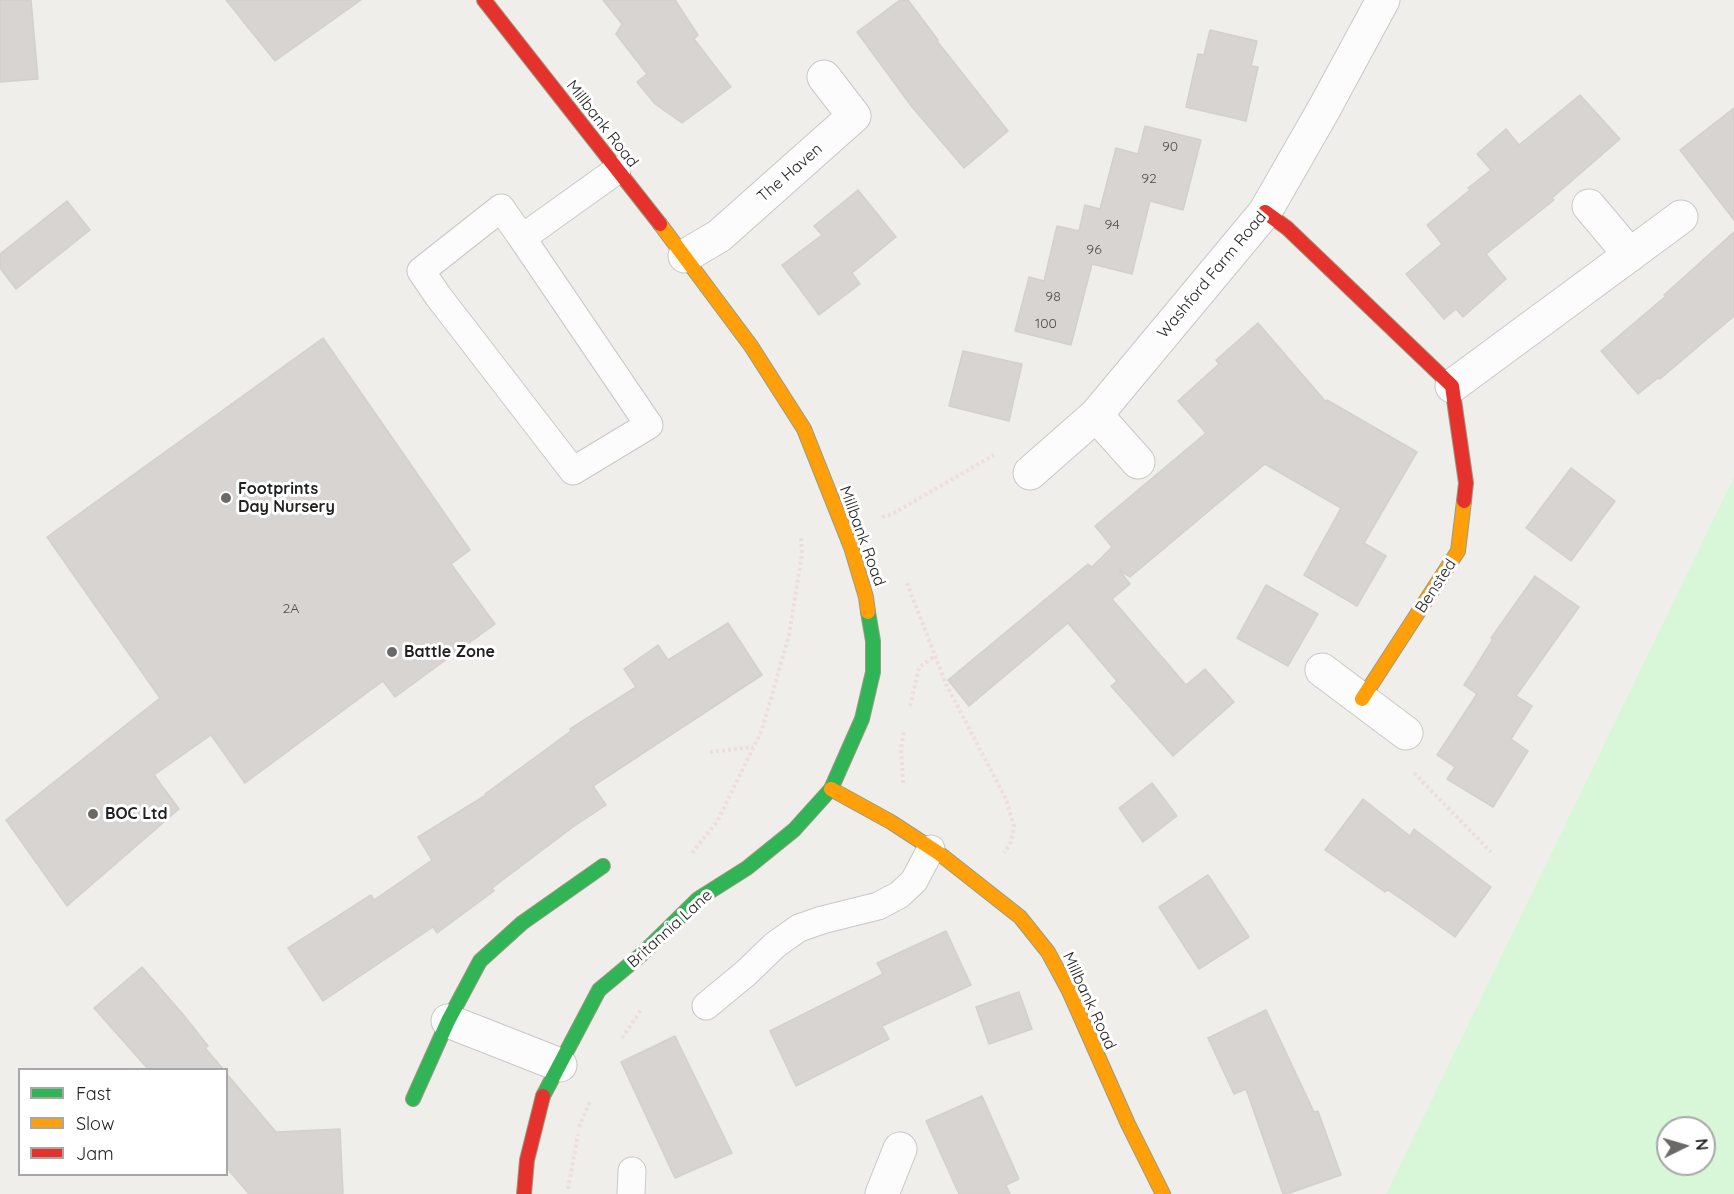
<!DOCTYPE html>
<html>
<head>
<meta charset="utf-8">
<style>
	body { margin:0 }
	#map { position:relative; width:1734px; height:1194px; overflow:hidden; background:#f0eeeb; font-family:Quicksand,sans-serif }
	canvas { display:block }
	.legend { position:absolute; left:18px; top:1068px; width:210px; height:108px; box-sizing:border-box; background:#fff; border:2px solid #a7a7a7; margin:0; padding:8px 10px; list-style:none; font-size:18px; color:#222 }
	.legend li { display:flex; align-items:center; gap:12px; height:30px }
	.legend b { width:30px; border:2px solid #a7a7a7 }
	.north { position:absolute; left:1656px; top:1116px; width:60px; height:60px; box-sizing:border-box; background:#fff; border:2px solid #a7a7a7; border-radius:50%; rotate:85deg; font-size:16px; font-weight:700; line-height:24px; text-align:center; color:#222 }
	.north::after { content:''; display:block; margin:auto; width:21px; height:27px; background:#6a6968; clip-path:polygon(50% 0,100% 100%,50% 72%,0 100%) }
</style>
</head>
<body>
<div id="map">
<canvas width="1734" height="1194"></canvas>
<ul class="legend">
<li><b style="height:8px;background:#30b455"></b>Fast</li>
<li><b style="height:8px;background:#ff9f0a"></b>Slow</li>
<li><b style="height:8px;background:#e5322d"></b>Jam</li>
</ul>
<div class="north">N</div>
</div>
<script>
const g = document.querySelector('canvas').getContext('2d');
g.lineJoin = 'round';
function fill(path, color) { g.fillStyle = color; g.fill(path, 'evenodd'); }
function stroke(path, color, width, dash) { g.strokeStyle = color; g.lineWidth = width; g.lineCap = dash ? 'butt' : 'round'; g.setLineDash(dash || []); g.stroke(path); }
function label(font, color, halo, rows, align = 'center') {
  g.font = font + ' Quicksand,sans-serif'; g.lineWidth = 6; g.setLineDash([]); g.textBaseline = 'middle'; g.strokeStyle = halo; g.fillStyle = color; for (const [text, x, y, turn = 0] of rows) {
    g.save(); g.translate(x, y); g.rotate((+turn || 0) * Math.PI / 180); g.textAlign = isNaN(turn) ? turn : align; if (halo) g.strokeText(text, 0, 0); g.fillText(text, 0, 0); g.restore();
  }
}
const park = new Path2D(`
	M 1734,477 L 1734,1194 L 1386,1194 ZM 1668,1128 L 1704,1128 L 1704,1164 L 1668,1164 Z`);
const building = new Path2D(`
	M 0,0 L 31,0 L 38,79 L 0,82 Z
	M 226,0 L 361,0 L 275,61 Z
	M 603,0 L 675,0 L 698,35 L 694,39 L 731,87 L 682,123 L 655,104 L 637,82 L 647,74 L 616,34 L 622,24 Z
	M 900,0 L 908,0 L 938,40 L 937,41 L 1008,131 L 964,168 L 912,107 L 857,32 Z
	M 1210,30 L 1257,41 L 1251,66 L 1258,67 L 1246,121 L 1186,107 L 1198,54 L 1204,55 Z
	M 1580,95 L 1620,139 L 1552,198 L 1554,200 L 1486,254 L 1506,279 L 1463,317 L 1456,309 L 1444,319 L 1406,274 L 1442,244 L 1427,225 L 1470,190 L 1468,188 L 1491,170 L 1477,154 L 1506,129 L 1519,145 Z
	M 1734,108 L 1734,220 L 1680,150 Z
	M 1145,126 L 1201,140 L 1183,210 L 1150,201 L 1132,274 L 1092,264 L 1071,345 L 1015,331 L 1029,277 L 1044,281 L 1057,226 L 1079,231 L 1085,205 L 1100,209 L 1116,148 L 1138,154 Z
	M 858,190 L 896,237 L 852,273 L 860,284 L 819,315 L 782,265 L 822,235 L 814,226 Z
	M 67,201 L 90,230 L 16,289 L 0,268 L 0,254 Z
	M 1734,232 L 1734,316 L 1660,379 L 1658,378 L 1638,394 L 1601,351 L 1666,296 L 1664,295 Z
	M 1258,323 L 1326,402 L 1327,400 L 1417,452 L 1364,543 L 1386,556 L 1357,606 L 1304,575 L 1341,508 L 1265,464 L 1130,577 L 1119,570 L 1130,584 L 1112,599 L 1186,685 L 1205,669 L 1234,702 L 1173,756 L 1111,686 L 1117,681 L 1068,623 L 969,706 L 948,680 L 1088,564 L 1092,567 L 1112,547 L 1095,526 L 1206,433 L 1178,401 L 1219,364 L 1216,360 Z
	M 323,338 L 470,550 L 451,564 L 495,624 L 395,697 L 383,681 L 245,783 L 211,735 L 154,775 L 179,809 L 67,906 L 6,820 L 160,698 L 47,537 Z
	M 963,351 L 1022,364 L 1009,421 L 949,406 Z
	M 1571,468 L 1615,501 L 1571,561 L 1526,528 Z
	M 1535,576 L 1579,607 L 1516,696 L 1532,706 L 1511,739 L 1528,751 L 1493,807 L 1447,779 L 1455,767 L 1437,755 L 1477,694 L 1464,685 L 1493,639 L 1491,638 Z
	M 1266,585 L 1318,614 L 1288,666 L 1237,638 Z
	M 728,623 L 762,675 L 593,786 L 606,805 L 573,827 L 492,888 L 494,891 L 437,933 L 433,927 L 323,1001 L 288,948 L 371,895 L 374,900 L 432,860 L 418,837 L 486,795 L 485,794 L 571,731 L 570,729 L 636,687 L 624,669 L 658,645 L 668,660 Z
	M 1152,783 L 1177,816 L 1143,842 L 1119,808 Z
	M 1363,799 L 1410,836 L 1414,829 L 1491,887 L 1455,937 L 1410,905 L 1388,890 L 1385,892 L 1325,850 Z
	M 1208,875 L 1249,937 L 1199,969 L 1159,907 Z
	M 946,931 L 971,985 L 882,1026 L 889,1039 L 796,1086 L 770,1031 L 883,974 L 877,963 Z
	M 142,967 L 186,1018 L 208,1046 L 205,1048 L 224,1070 L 149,1070 L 94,1008 Z
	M 1019,992 L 1032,1029 L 989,1044 L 976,1007 Z
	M 1266,1010 L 1314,1112 L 1318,1111 L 1341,1175 L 1287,1194 L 1283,1194 L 1246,1089 L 1234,1094 L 1208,1038 Z
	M 675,1036 L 732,1153 L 675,1178 L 621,1062 Z
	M 226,1073 L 276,1132 L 340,1129 L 343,1194 L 249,1194 L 226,1167 Z
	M 982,1096 L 1019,1179 L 1006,1185 L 1010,1194 L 959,1194 L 926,1121 Z`);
const path = new Path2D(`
	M 882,517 L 892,514 L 994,455
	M 907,583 L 946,684 L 1006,799 L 1014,826 L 1011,842 L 1004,853
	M 910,706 L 919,667 L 935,656
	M 710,752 L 753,747
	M 1414,773 L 1491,852
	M 903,783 L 901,748 L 904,731
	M 692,853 L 717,822 L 762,730 L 789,635 L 802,554 L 801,537
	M 622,1038 L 641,1010
	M 579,1127 L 590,1101
	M 568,1189 L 578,1134`);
const lane = new Path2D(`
	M 522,238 L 649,425 L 573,471 L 438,296 L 421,271 L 501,208 L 522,238 L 617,170
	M 706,1006 L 746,973 L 775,945 L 799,928 L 822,920 L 878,906 L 899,895 L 914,881 L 931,849
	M 631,1194 L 632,1171`);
const street = new Path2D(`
	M 1589,206 L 1630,255
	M 685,256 L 719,236 L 854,116 L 824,77
	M 1452,386 L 1681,217
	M 1096,415 L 1138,462
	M 1030,473 L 1096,415 L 1265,212 L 1324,109 L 1383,0
	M 1322,670 L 1406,733
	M 448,1021 L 560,1065
	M 882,1194 L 900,1149`);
const fast = new Path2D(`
	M 543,1096 L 599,990 L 641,955 L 698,899 L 747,868 L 794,830 L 831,789 L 862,719 L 873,672 L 873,641 L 868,612
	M 413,1099 L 448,1021 L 480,961 L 522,923 L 603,866`);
const slow = new Path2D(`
	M 660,224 L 751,346 L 804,429 L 851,547 L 866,597 L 868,612
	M 1362,699 L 1458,551 L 1464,501
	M 831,789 L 891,822 L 940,854 L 1020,917 L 1048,952 L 1069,991 L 1128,1124 L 1163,1194`);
const jam = new Path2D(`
	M 484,0 L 660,224
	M 1265,212 L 1287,228 L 1452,386 L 1466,483 L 1464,501
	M 524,1194 L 527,1160 L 543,1096`);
const markers = [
	[226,498,6,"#6a6968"],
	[392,652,6,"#6a6968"],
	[93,814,6,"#6a6968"]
];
const numberNames = [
	["90",1170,147],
	["92",1149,179],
	["94",1112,225],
	["96",1094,250],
	["98",1053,297],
	["100",1046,324],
	["2A",291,609]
];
const streetNames = [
	["Millbank Road",602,124,52],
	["The Haven",790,173,-41],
	["Washford Farm Road",1212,275,-50],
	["Millbank Road",862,536,70],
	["Bensted",1436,586,-57],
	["Britannia Lane",670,929,-42],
	["Millbank Road",1089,1001,65]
];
const poiNames = [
	["Footprints",238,489],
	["Day Nursery",238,507],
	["Battle Zone",404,652],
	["BOC Ltd",105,814]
];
fill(park, '#d7f7d8');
fill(building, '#d7d4d2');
stroke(building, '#d4d0cc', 1.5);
stroke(lane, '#c9c8c7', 29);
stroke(street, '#c9c8c7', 35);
stroke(fast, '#9a9c81', 16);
stroke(slow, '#9a9c81', 16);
stroke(jam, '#9a9c81', 16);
stroke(path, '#eddddb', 4, [3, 3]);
stroke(lane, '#fdfcfc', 27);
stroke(street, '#fdfcfc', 33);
stroke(fast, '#30b455', 14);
stroke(slow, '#ff9f0a', 14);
stroke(jam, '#e5322d', 14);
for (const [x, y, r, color] of markers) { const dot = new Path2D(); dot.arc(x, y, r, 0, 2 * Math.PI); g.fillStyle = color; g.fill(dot); stroke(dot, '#fff', 2); }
label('14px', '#4f4e4e', null, numberNames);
label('16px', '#222', '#fff', streetNames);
label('bold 16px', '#222', '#fff', poiNames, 'left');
</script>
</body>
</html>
